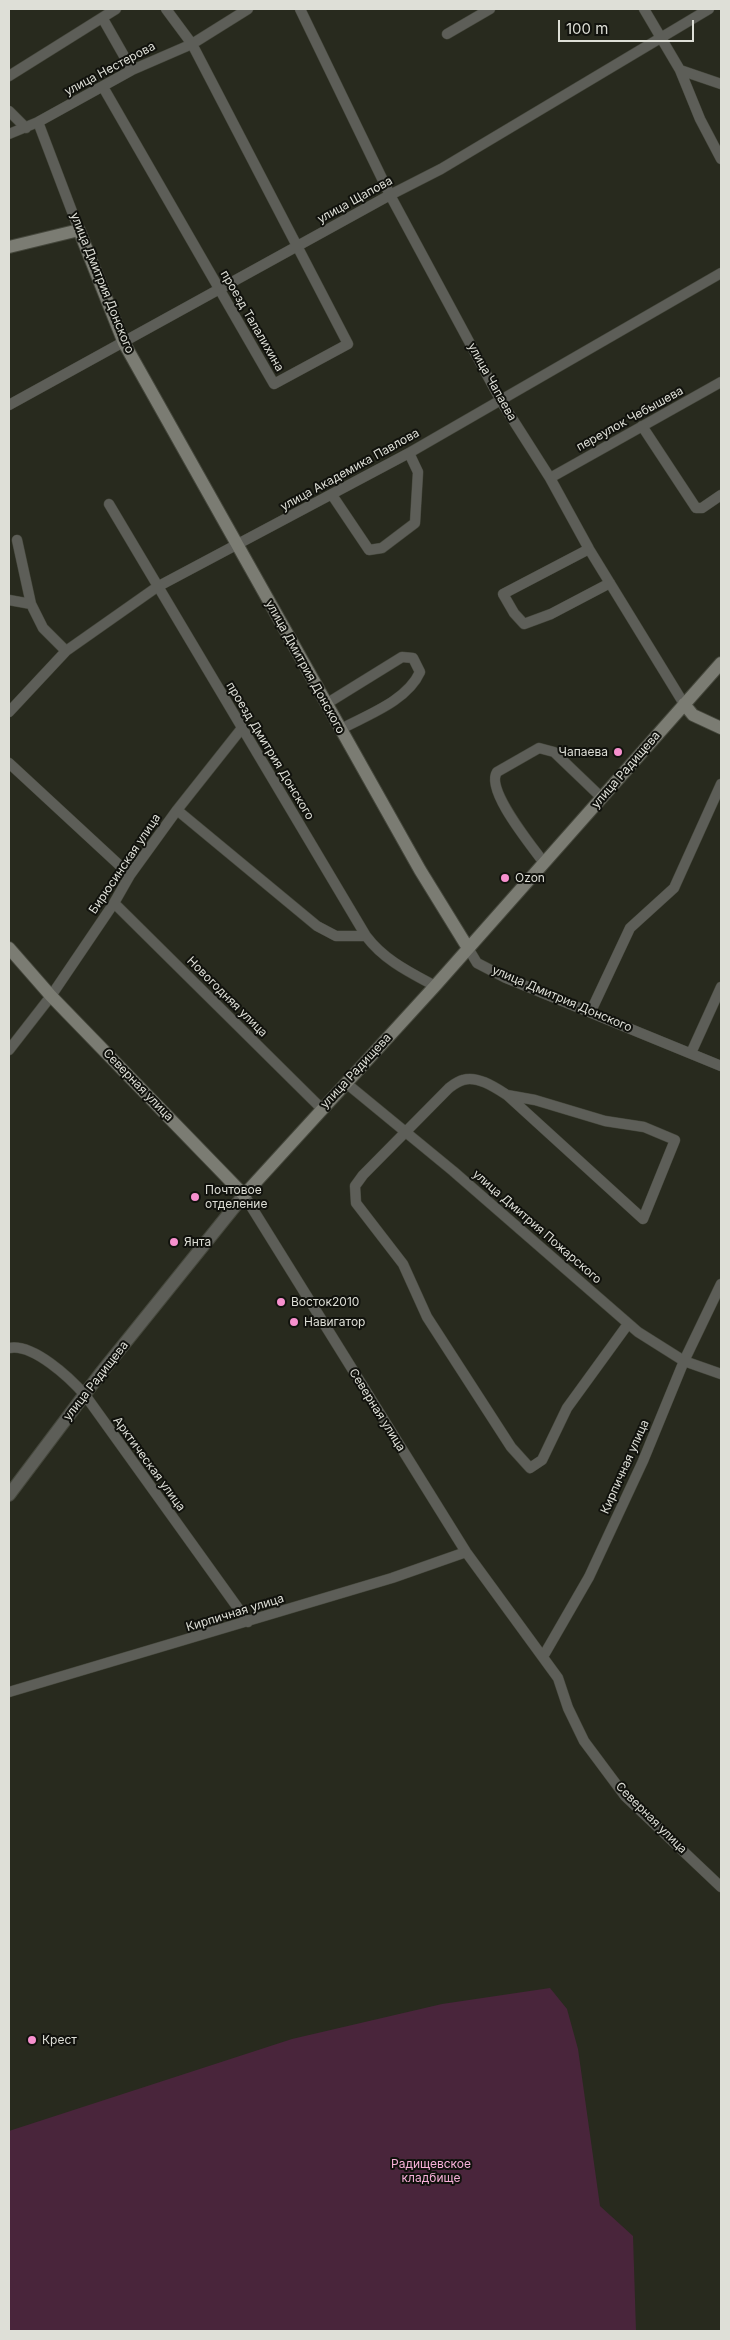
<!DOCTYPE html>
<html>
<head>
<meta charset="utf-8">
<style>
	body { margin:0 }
	#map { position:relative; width:730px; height:2340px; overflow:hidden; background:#282a1e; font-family:Inter,sans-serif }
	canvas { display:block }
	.frame { position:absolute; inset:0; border:10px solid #dedfd7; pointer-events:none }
	.scale { position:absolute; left:558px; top:20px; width:136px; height:22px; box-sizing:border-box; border:2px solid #dedfd7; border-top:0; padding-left:6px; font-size:15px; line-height:18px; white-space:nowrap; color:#dedfd7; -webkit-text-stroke:4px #11120d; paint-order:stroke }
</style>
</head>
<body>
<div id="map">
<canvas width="730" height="2340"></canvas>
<div class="frame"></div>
<div class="scale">100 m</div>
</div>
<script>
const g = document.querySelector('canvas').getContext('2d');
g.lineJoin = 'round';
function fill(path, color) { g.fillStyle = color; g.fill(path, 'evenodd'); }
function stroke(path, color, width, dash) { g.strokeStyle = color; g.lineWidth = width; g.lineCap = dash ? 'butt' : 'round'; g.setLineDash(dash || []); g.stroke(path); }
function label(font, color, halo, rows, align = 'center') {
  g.font = font + ' Inter,sans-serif'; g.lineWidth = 4; g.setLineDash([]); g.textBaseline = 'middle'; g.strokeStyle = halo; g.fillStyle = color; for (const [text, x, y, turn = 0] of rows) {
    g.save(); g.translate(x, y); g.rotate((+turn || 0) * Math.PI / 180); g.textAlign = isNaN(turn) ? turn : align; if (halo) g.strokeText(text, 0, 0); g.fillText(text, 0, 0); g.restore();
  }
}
const green = new Path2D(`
	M 550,1988 L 567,2009 L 578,2049 L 600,2206 L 633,2236 L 636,2331 L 9,2331 L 9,2131 L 292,2039 L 442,2004 Z`);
const minor = new Path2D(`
	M 300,9 L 390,195 L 501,401 L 550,478 L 589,549 L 684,704
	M 644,9 L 680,70 L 700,119 L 721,159
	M 103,19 L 132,70
	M 447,34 L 490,9
	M 680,70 L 721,84
	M 9,76 L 116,9
	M 103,87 L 274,384 L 348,344 L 192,44 L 166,9
	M 9,111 L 26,128
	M 38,122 L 79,230
	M 9,134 L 38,122 L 132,70 L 192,44 L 248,9
	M 9,405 L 390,195 L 441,169 L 709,9
	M 642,426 L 696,508 L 702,508 L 721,495
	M 550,478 L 721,382
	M 332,495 L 369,550 L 382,548 L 415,523 L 418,472 L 409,453
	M 109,504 L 366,936 C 384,960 409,972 435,986
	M 17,540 L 31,604 L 43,628 L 66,651
	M 589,549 L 503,594 L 514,613 L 524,624 L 551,614 L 610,583
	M 9,600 L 31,604
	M 326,704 L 402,657 L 413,658 L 420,672 C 407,701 367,715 341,729
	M 9,712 L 66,651 L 157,587 L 409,453 L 721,273
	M 9,763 L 130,875
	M 177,810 L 242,728
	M 544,863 C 532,846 485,790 497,772 L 539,748 L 554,752 L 602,798
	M 114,903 L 322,1109
	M 468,948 L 477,963 L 506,978 L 721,1066
	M 591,1011 L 630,928 L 674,888 L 721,784
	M 9,1050 L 51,996 L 114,903 L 130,875 L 177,810 L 317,926 L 336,936 L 366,936
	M 691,1053 L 721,987
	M 346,1083 L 453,1171 L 638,1332 L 684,1361 L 721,1374
	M 507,1095 C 496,1088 477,1075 463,1080 C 458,1081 453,1085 449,1088 L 363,1175 L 355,1186 L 356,1203 L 403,1264 L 427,1317 L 511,1447 L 530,1468 L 542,1460 L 567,1408 L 628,1324
	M 507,1095 L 535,1100 L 605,1121 L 644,1127 L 675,1140 L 643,1219 Z
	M 244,1195 L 466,1552 L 558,1678 L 568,1708 L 584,1741 L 625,1796 L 721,1887
	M 9,1348 C 33,1343 70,1378 85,1395 L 248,1622
	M 544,1655 L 589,1577 L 643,1461 L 684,1361 L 721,1284
	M 9,1692 L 392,1578 L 466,1552`);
const tertiary = new Path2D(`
	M 9,1495 L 100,1374 L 244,1195`);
const secondary = new Path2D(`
	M 9,247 L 79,230 L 124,343 L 420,870 L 468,948
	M 684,704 L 693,715 L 721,728
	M 9,948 L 51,996 L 244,1195 L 435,986 L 721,663`);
const markers = [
	[618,752,5,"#f790ce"],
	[505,878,5,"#f790ce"],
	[195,1197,5,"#f790ce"],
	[174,1242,5,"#f790ce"],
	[281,1302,5,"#f790ce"],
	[294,1322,5,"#f790ce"],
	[32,2040,5,"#f790ce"]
];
const streetNames = [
	["улица Нестерова",110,69,-28],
	["улица Щапова",355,200,-29],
	["улица Дмитрия Донского",102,283,68],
	["проезд Талалихина",252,321,60],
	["улица Чапаева",492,382,61],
	["переулок Чебышева",630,419,-29],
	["улица Академика Павлова",350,470,-29],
	["улица Дмитрия Донского",305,667,61],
	["проезд Дмитрия Донского",270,751,59],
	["улица Радищева",626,770,-49],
	["Бирюсинская улица",125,864,-56],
	["Новогодняя улица",227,997,45],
	["улица Дмитрия Донского",562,999,23],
	["улица Радищева",356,1071,-47],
	["Северная улица",138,1085,46],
	["улица Дмитрия Пожарского",537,1227,41],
	["улица Радищева",96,1381,-52],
	["Северная улица",377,1410,58],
	["Арктическая улица",149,1464,54],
	["Кирпичная улица",625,1467,-66],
	["Кирпичная улица",235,1613,-17],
	["Северная улица",651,1818,45]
];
const poiNames = [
	["Чапаева",608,752,"right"],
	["Ozon",515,878],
	["Почтовое",205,1190],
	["отделение",205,1204],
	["Янта",184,1242],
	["Восток2010",291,1302],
	["Навигатор",304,1322],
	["Крест",42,2040]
];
const parkNames = [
	["Радищевское",431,2164],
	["кладбище",431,2178]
];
fill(green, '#49253b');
stroke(minor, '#45473c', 11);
stroke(tertiary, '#45473c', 14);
stroke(secondary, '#45473c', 14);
stroke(minor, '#5d5e58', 10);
stroke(tertiary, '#5d5e58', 12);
stroke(secondary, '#7b7c73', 12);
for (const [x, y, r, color] of markers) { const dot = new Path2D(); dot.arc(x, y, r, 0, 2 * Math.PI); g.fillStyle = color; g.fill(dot); stroke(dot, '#11120d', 2); }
label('12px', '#dedfd7', '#11120d', streetNames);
label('12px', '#dedfd7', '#11120d', poiNames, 'left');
label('12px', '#f7b1d9', '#11120d', parkNames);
</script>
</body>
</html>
